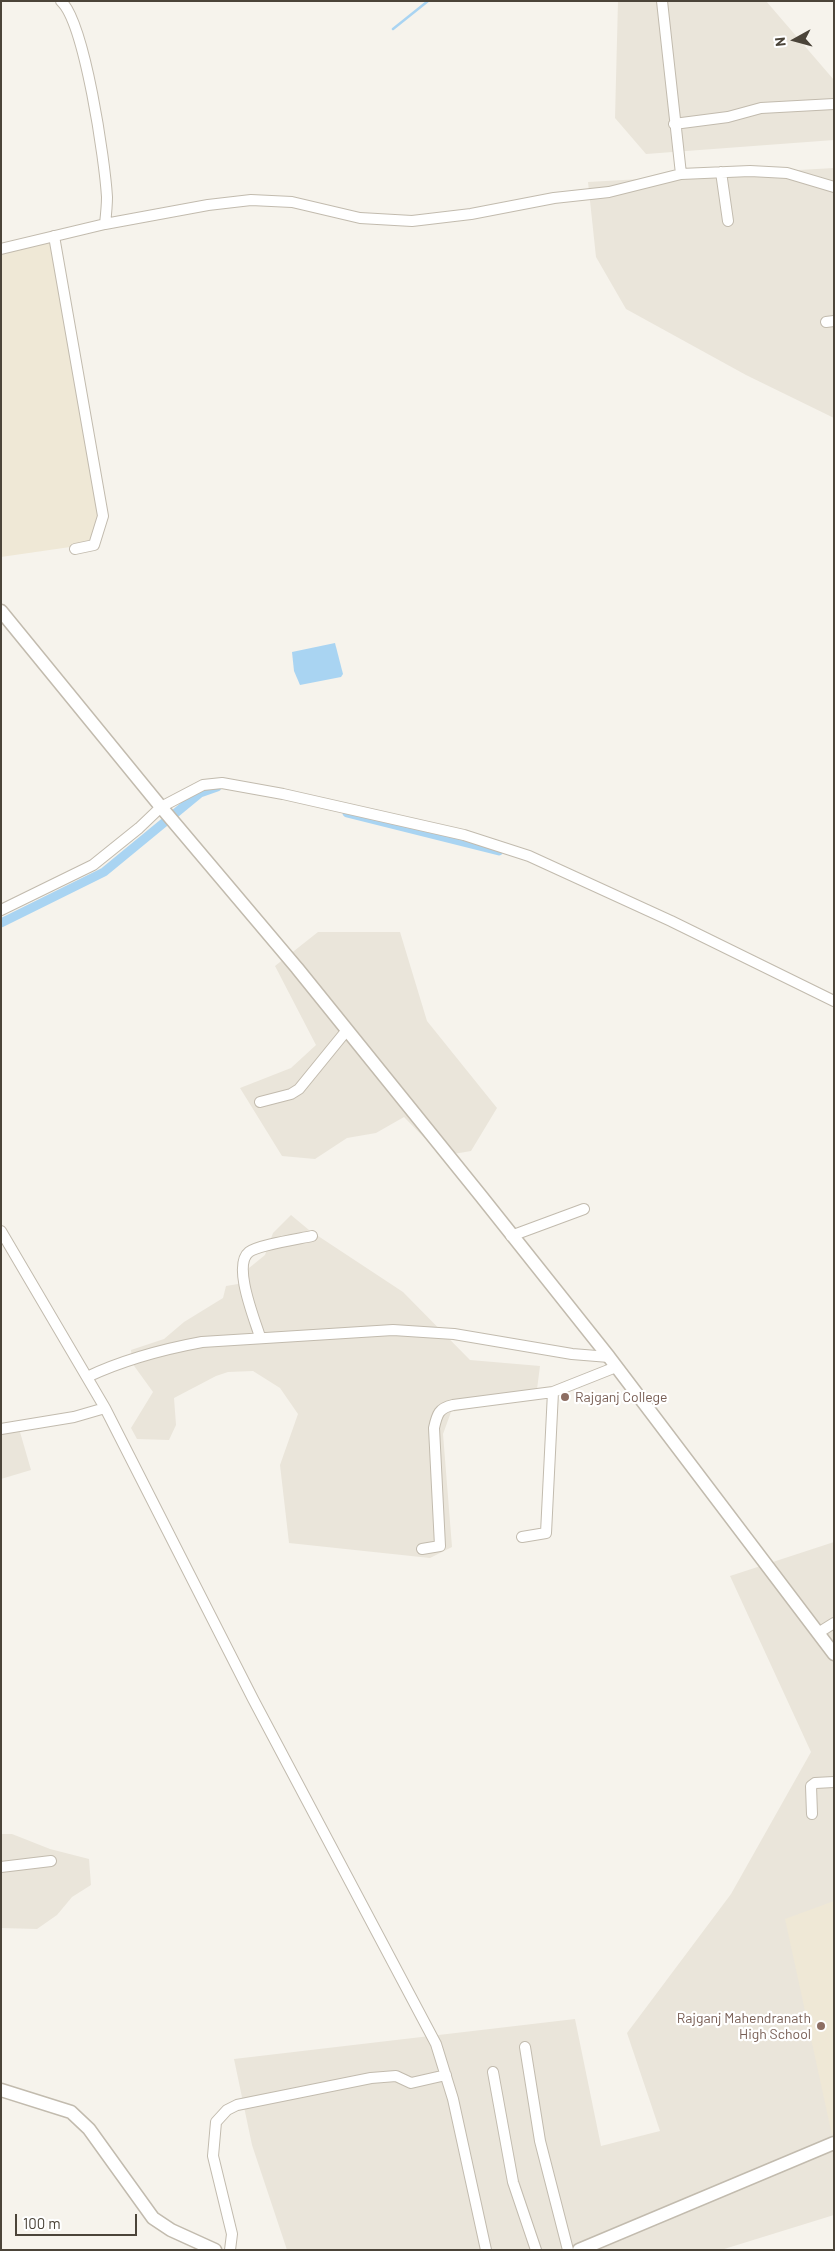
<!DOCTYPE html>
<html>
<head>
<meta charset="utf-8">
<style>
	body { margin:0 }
	#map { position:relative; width:835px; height:2251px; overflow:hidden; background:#f6f3ec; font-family:Barlow,sans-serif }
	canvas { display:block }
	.frame { position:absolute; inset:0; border:2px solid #4b4439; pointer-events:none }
	.north { position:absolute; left:770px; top:15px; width:50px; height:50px; -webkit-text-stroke:4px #fff; paint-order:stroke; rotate:263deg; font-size:14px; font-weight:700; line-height:20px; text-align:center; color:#4b4439 }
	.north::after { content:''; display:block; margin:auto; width:18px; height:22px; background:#4b4439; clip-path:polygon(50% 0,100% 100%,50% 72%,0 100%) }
	.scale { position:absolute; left:15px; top:2214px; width:122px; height:22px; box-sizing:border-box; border:2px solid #4b4439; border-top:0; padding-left:6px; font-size:15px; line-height:18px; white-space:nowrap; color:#4b4439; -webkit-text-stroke:4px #fff; paint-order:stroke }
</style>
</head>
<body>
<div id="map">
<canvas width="835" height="2251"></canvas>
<div class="frame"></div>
<div class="north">N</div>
<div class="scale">100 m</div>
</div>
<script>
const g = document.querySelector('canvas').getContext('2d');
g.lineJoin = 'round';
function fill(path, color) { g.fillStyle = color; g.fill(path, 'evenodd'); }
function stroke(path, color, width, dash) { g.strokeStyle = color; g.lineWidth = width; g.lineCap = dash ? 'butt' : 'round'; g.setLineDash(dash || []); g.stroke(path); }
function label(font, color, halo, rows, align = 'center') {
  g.font = font + ' Barlow,sans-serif'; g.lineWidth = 4.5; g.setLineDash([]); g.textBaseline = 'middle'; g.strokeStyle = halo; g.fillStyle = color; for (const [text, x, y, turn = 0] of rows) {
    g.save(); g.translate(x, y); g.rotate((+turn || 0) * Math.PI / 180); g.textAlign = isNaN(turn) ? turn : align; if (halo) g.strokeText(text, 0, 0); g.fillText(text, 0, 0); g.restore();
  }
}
const residential = new Path2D(`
	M 618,1 L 766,1 L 834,80 L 834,140 L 646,154 L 615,118 Z
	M 834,168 L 834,418 L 746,375 L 626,309 L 596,257 L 588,182 Z
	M 318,932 L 400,932 L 427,1021 L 497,1108 L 471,1151 L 442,1156 L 404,1117 L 376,1133 L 347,1138 L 315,1159 L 282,1156 L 240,1088 L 291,1068 L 316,1045 L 275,966 Z
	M 291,1215 L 309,1230 L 403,1292 L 470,1360 L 540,1366 L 536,1397 L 451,1412 L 443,1434 L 452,1547 L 430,1558 L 289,1543 L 280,1465 L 298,1414 L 280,1388 L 253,1371 L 228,1372 L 216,1376 L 174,1398 L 176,1425 L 169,1440 L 137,1439 L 131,1428 L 153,1392 L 132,1363 L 131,1350 L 164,1339 L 184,1322 L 223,1298 L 226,1286 L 244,1283 L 249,1268 L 265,1255 L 273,1233 Z
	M 20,1432 L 31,1470 L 1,1479 L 1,1433 Z
	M 834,1542 L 834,2215 L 721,2250 L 287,2250 L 252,2145 L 234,2059 L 575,2019 L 601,2146 L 660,2131 L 627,2033 L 731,1894 L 811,1752 L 730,1576 Z
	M 1,1834 L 12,1834 L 50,1849 L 89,1859 L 91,1885 L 72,1897 L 57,1915 L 37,1929 L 1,1928 Z`);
const education = new Path2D(`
	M 50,241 L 100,517 L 91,544 L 1,557 L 1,255 Z
	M 834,1901 L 834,2134 L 832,2135 L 785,1919 Z`);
const water = new Path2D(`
	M 335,643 L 343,674 L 341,677 L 300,685 L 294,671 L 292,652 Z`);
const stream = new Path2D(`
	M 393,29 L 428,1`);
const canal = new Path2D(`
	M 347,813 L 499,851
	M 1,923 L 104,872 L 200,793 L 217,787`);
const minor = new Path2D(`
	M 61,1 C 85,23 105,162 107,197 C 107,206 106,215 105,224
	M 662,1 L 681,174
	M 674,124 L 728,117 L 761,108 L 834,104
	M 721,172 L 728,221
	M 54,236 L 103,516 L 94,545 L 75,549
	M 1,249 L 105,224 L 208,205 L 251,200 L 292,202 L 360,218 L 412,221 L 471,214 L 554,198 L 609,192 L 681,174 L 750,171 L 787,173 L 834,187
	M 826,322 L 834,321
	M 1,910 L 93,865 L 139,828 L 161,807 L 203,785 L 222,783 L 283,794 L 464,835 L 529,856 L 671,921 L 834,1001
	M 260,1102 L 291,1094 L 299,1089 L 347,1030
	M 1,1231 L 105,1408 L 253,1699 L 436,2044 L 453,2099 L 486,2250
	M 511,1236 L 584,1209
	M 260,1337 C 255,1320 232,1265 249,1252 C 258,1245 298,1239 312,1236
	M 87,1377 C 123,1360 164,1349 202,1342 L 393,1330 L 454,1334 L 572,1354 L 609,1357
	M 1,1429 L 74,1417 L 105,1408
	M 522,1537 L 546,1533 L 553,1392 L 616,1367
	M 422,1549 L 440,1546 L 434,1428 C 437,1414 439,1408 453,1405 L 553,1392
	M 818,1633 L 834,1623
	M 812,1814 L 811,1786 L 815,1783 L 834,1782
	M 1,1867 L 51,1861
	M 525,2047 L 540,2141 L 568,2250
	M 493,2072 L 513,2182 L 536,2250
	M 230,2250 L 232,2234 L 213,2156 L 216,2122 L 227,2110 L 237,2105 L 371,2078 L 396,2076 L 411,2083 L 446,2075`);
const tertiary = new Path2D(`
	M 1,611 L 161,807 L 297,968 L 481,1196 L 609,1357 L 834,1654
	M 1,2090 L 71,2112 L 89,2129 L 153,2218 L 171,2230 L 215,2250
	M 579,2250 L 834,2143`);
const markers = [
	[565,1397,5,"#8d6e63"],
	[821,2026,5,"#8d6e63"]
];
const educationNames = [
	["Rajganj College",575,1397],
	["Rajganj Mahendranath",811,2018,"right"],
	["High School",811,2034,"right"]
];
fill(residential, '#eae5da');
fill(education, '#efe8d6');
fill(water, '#a9d4f2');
stroke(stream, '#a9d4f2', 2.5);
stroke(canal, '#a9d4f2', 9);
stroke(minor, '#c2bbae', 12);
stroke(tertiary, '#c2bbae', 15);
stroke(minor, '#fff', 10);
stroke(tertiary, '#fff', 12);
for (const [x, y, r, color] of markers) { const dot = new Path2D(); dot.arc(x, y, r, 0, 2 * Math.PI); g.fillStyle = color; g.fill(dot); stroke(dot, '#fff', 2); }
label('14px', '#785e54', '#fff', educationNames, 'left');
</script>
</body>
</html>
